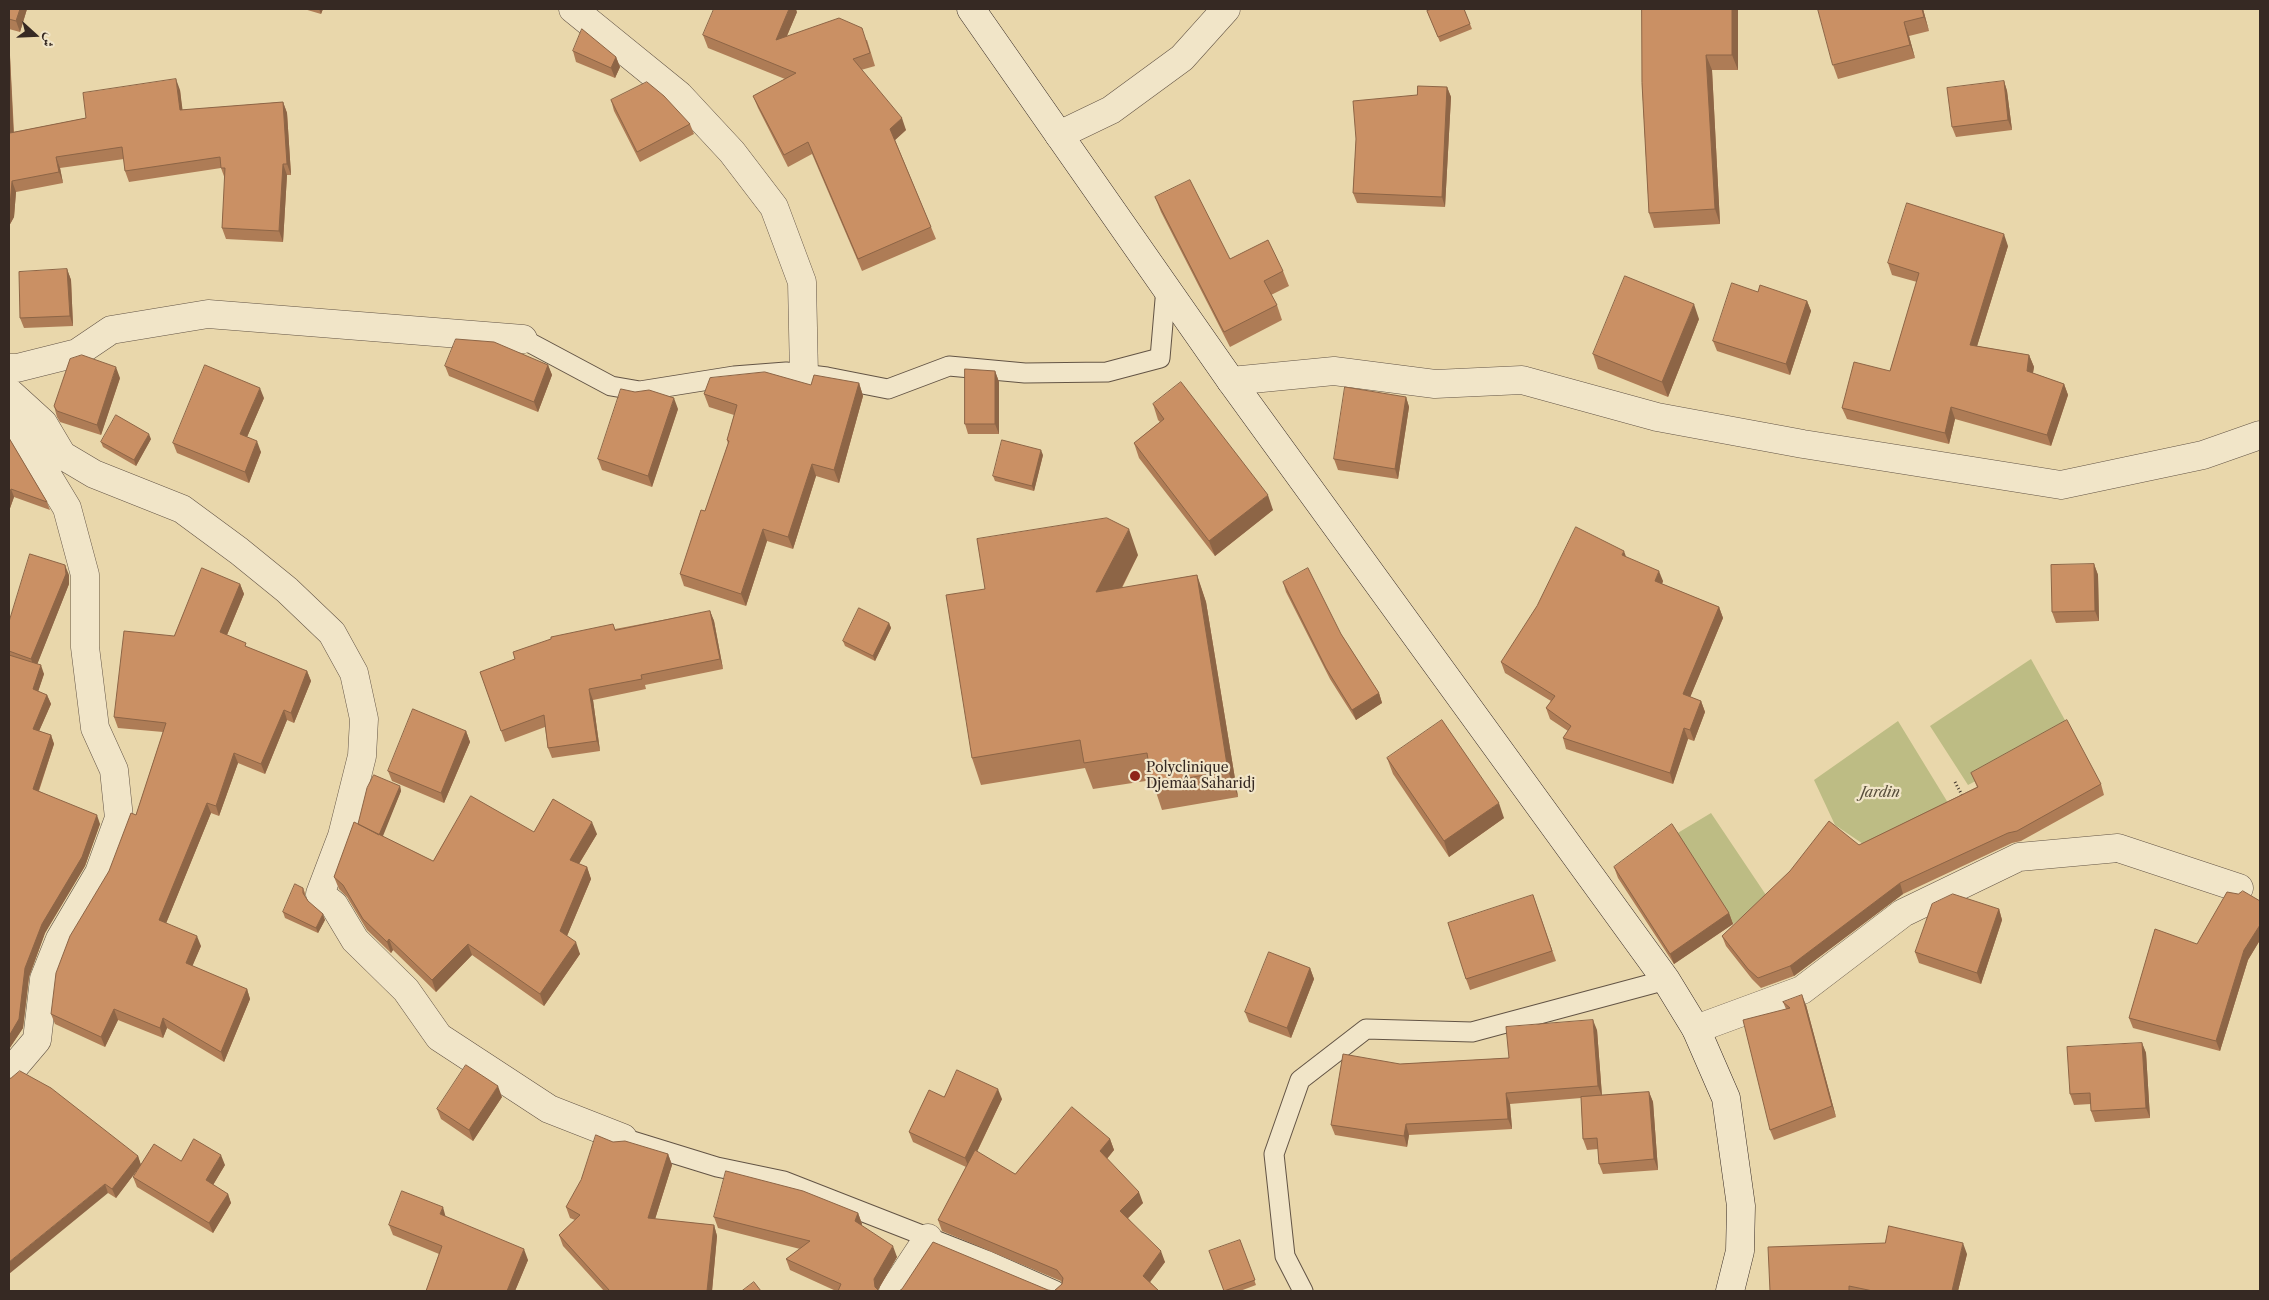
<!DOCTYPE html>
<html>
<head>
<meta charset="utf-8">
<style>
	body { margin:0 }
	#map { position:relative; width:2269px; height:1300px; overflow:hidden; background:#e9d7ab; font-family:"Libre Caslon Text",Amiri,serif }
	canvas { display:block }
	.frame { position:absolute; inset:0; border:10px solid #362923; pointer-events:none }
	.north { position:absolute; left:10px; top:10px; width:50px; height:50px; -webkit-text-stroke:4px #f1e5c8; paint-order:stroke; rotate:110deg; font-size:14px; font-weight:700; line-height:20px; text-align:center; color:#362923 }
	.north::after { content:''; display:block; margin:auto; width:18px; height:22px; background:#362923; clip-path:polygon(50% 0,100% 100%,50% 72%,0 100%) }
</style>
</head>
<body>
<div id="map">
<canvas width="2269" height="1300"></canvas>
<div class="frame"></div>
<div class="north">ش</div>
</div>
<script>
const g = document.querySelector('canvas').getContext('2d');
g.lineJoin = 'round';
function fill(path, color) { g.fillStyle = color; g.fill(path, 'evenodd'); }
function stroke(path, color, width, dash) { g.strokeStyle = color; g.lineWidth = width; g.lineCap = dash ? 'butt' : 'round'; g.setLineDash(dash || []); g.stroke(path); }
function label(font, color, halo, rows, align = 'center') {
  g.font = font + ' "Libre Caslon Text",serif'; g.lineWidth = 4.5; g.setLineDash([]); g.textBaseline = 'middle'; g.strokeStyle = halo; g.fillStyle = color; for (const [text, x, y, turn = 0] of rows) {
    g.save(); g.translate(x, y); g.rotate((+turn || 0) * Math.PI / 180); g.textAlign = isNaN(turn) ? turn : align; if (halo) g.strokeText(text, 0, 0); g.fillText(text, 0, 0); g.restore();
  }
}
const green = new Path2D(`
	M 2031,659 L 2071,731 L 1968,785 L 1930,726 Z
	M 1898,721 L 1953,811 L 1872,850 L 1835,825 L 1814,780 Z
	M 1711,813 L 1768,898 L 1733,924 L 1676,834 Z`);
const path = new Path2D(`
	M 1955,782 L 1963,797`);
const service = new Path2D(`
	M 523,339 L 611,386 L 640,391 L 734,376 L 786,372 L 827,377 L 888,389 L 949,366 L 1025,373 L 1107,372 L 1160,358 L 1166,288
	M 623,1138 L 717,1167 L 784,1181 L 986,1260 L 1056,1291
	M 1303,1291 L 1285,1256 L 1274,1154 L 1300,1080 L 1366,1029 L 1472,1032 L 1666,980`);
const pedestrian = new Path2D(`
	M 573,9 L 679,95 L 732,152 L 774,207 L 802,282 L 804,375
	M 1059,135 L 1111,110 L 1182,58 L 1226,9
	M 9,368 L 17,368 L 77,353 L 111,330 L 208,314 L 523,339
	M 9,392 L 43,423 L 62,455 L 94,474 L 182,509 L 239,551 L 287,590 L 332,633 L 354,673 L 364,719 L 362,756 L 342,836 L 320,894 L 334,905 L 355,940 L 406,990 L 439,1037 L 549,1109 L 623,1138
	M 9,418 L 23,435 L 67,508 L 85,575 L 85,647 L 95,728 L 114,770 L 119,818 L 99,873 L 60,939 L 44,979 L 37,1040 L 9,1073
	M 893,1291 L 928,1238`);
const minor = new Path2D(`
	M 1231,381 L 1334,371 L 1435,384 L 1522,380 L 1657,417 L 1803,444 L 2061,485 L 2203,455 L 2260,435
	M 1696,1029 L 1802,990 L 1903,913 L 2019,857 L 2118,848 L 2239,888`);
const secondary = new Path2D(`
	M 971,9 L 1231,381 L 1666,980 L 1696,1029 L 1726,1098 L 1741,1206 L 1740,1251 L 1730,1291`);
const wall = new Path2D(`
	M 9,9 L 27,9 L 20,32 L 9,29 Z
	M 304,9 L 323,9 L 321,14 Z
	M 1464,9 L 1472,29 L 1440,42 L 1427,11 Z
	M 1738,9 L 1738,70 L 1712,70 L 1720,224 L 1654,228 L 1649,213 L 1642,83 Z
	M 1818,9 L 1923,9 L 1929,31 L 1909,36 L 1915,58 L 1838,79 L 1833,65 Z
	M 797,12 L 787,36 L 867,40 L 875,66 L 861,70 L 906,130 L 895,140 L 936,239 L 862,271 L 812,154 L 788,167 L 758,108 L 753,96 L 785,79 L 708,48 L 703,35 Z
	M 9,36 L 14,132 L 86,118 L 180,90 L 182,110 L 283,102 L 287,113 L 291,175 L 287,175 L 283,242 L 226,239 L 222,228 L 225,179 L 221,168 L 129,182 L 125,171 L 124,159 L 60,168 L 63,183 L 16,192 L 14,217 L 9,226 Z
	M 573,51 L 616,57 L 620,67 L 615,78 L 576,62 Z
	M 2004,81 L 2007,91 L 2012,130 L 1956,137 L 1952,127 Z
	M 1447,87 L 1451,97 L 1445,207 L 1357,203 L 1353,193 L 1356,139 L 1417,95 Z
	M 611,100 L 690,124 L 694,134 L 640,162 L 614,111 Z
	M 1155,197 L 1230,259 L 1283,271 L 1289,286 L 1271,295 L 1277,305 L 1282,320 L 1230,347 L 1161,212 Z
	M 2008,246 L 1977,346 L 2029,355 L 2034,367 L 2033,373 L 2064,384 L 2068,395 L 2051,446 L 1955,419 L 1949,444 L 1847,419 L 1842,408 L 1890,371 L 1917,282 L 1892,275 L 1888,263 Z
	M 67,269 L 71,280 L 73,326 L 24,328 L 20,318 Z
	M 1758,292 L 1807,301 L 1811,311 L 1790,375 L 1717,351 L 1713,341 Z
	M 1699,319 L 1668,397 L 1598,369 L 1593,354 Z
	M 548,365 L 552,375 L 538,412 L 449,376 L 445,366 Z
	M 995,371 L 999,382 L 999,434 L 968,434 L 965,424 Z
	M 120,378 L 101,435 L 60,422 L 57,417 L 54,406 Z
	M 859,383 L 863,396 L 839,483 L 816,476 L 793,549 L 767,541 L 746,606 L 684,586 L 680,574 L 705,511 L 728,444 L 727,440 L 734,415 L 709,407 L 704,394 L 811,385 Z
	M 1406,397 L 1409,407 L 1398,479 L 1338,470 L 1334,459 Z
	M 264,398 L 247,437 L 261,452 L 249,483 L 177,453 L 173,443 Z
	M 1153,404 L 1273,510 L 1215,556 L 1139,458 L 1134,443 L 1160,422 L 1158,420 Z
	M 678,409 L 652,487 L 602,470 L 598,459 Z
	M 9,438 L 47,502 L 50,510 L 14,497 L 9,511 Z
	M 151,439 L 136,466 L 103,447 L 101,442 Z
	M 1043,455 L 1034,491 L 995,481 L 993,476 Z
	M 1138,555 L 1122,588 L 1197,575 L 1206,602 L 1238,797 L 1162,810 L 1152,780 L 1093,789 L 1085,768 L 981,785 L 972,758 L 985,589 Z
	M 1626,557 L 1663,581 L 1662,584 L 1719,607 L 1723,618 L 1690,697 L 1701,701 L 1705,712 L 1694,741 L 1688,739 L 1673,784 L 1566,749 L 1563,738 L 1568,731 L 1550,719 L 1546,708 L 1551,701 L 1505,673 L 1501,662 Z
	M 2094,564 L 2098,575 L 2099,621 L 2056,623 L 2052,612 Z
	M 69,575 L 69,584 L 37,664 L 44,674 L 38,691 L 47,695 L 51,704 L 39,731 L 51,735 L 54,744 L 39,791 L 100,824 L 85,866 L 45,933 L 29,977 L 23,1028 L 9,1049 L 9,622 Z
	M 1283,582 L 1341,634 L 1379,693 L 1382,703 L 1356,720 L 1330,679 L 1286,592 Z
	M 240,584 L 244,594 L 227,635 L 247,647 L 307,671 L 311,681 L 294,723 L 287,720 L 265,774 L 238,763 L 219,816 L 211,813 L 166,923 L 201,946 L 192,966 L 247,989 L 250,999 L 224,1062 L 167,1028 L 163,1038 L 118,1020 L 105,1047 L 55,1024 L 51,1014 L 109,871 L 136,815 L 163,732 L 118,728 L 114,717 L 174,636 Z
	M 710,611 L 714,621 L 723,669 L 645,685 L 646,689 L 593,700 L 600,751 L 552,758 L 548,748 L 545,727 L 505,742 L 480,672 L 615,629 Z
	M 889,623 L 891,628 L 875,661 L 845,646 L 843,641 Z
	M 466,731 L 470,742 L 444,803 L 392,781 L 388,771 Z
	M 1387,758 L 1504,818 L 1449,857 L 1393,774 Z
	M 1971,773 L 2101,784 L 2104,795 L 2021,841 L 2012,843 L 1903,894 L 1794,976 L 1761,988 L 1752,979 L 1726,946 L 1722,936 L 1859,845 L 1977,787 Z
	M 400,786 L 401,791 L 382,836 L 433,861 L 534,832 L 597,834 L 579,864 L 587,867 L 591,879 L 567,936 L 580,954 L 544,1006 L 472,955 L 436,992 L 393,950 L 391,953 L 367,930 L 347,897 L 339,889 L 334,877 L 358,824 Z
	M 1614,867 L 1729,913 L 1733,924 L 1674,964 L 1618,878 Z
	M 303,888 L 305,893 L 305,896 L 308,901 L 325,920 L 318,933 L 285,918 L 283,912 Z
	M 1533,895 L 1556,961 L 1470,990 L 1466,979 Z
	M 2260,901 L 2260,940 L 2248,960 L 2220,1051 L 2133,1028 L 2129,1018 L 2197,944 Z
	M 1999,909 L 2002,920 L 1981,984 L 1919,963 L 1915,952 Z
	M 1310,968 L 1314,979 L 1291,1038 L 1249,1022 L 1245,1012 Z
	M 1783,1002 L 1806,1005 L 1836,1117 L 1774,1140 L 1770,1130 L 1786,1009 Z
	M 1597,1030 L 1602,1095 L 1649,1092 L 1653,1102 L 1658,1170 L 1603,1174 L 1599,1164 L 1598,1149 L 1587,1150 L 1583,1139 L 1581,1098 L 1510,1104 L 1512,1129 L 1409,1135 L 1407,1147 L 1335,1135 L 1331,1125 L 1400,1064 L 1509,1058 Z
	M 2142,1043 L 2146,1053 L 2150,1118 L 2095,1122 L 2091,1111 L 2091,1104 L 2074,1105 L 2070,1094 Z
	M 9,1079 L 138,1156 L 141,1165 L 116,1198 L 108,1193 Z
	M 502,1097 L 473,1141 L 441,1119 L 437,1109 Z
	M 944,1097 L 1002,1099 L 977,1152 L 1015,1174 L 1110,1139 L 1114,1150 L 1107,1159 L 1143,1203 L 1128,1218 L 1165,1262 L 1150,1282 L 1159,1291 L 899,1291 L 1048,1290 L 1054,1291 L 1062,1284 L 1061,1281 L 942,1231 L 938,1220 L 966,1167 L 913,1142 L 909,1132 Z
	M 613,1142 L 668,1154 L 672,1165 L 655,1219 L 714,1225 L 717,1236 L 712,1291 L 604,1291 L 563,1246 L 559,1235 L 575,1220 L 570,1218 L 566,1207 Z
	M 181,1161 L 225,1165 L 213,1185 L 228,1194 L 231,1203 L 213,1233 L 137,1187 L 133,1177 Z
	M 858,1213 L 862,1224 L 861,1225 L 897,1257 L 878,1290 L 879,1291 L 836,1291 L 790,1270 L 786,1259 L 800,1249 L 718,1228 L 714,1217 Z
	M 446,1217 L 528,1260 L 515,1291 L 426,1291 L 439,1254 L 393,1235 L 389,1225 Z
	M 1240,1240 L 1256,1285 L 1240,1291 L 1224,1291 Z
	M 1967,1254 L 1958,1291 L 1770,1291 Z`);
const shadedWall = new Path2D(`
	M 20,9 L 27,9 L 20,32 L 16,21 Z
	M 319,9 L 323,9 L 321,14 Z
	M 789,9 L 796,9 L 797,12 L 780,52 L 776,40 Z
	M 1732,9 L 1738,9 L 1738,70 L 1732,55 Z
	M 1922,9 L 1923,9 L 1929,31 L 1924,17 Z
	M 1904,22 L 1909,36 L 1915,58 L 1910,45 Z
	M 9,36 L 14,144 L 10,133 L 9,105 Z
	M 1706,55 L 1712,70 L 1720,224 L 1715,209 Z
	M 616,57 L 620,67 L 615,78 L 611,68 Z
	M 176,79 L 180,90 L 184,121 L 180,110 Z
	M 2004,81 L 2007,91 L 2012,130 L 2008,120 Z
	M 1447,87 L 1451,97 L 1445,207 L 1442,197 Z
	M 283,102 L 287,113 L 291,175 L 287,164 Z
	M 902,118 L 906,130 L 894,141 L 890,129 Z
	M 56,157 L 60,168 L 63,183 L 59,172 Z
	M 283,164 L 287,175 L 283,242 L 279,231 Z
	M 12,181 L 16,192 L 14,217 L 9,226 L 9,208 Z
	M 2004,234 L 2008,246 L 1974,356 L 1970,345 Z
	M 67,269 L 71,280 L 73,326 L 70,316 Z
	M 1807,301 L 1811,311 L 1790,375 L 1786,364 Z
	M 1694,304 L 1699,319 L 1668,397 L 1662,382 Z
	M 2029,355 L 2034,367 L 2031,383 L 2027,371 Z
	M 548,365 L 552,375 L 538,412 L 534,402 Z
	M 116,367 L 120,378 L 101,435 L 97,425 Z
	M 995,371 L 999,382 L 999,434 L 995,424 Z
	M 859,383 L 863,396 L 839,483 L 834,470 Z
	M 2064,384 L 2068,395 L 2051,446 L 2047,435 Z
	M 260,388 L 264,398 L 244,444 L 240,434 Z
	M 1406,397 L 1409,407 L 1398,479 L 1395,469 Z
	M 674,398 L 678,409 L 652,487 L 648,476 Z
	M 1951,407 L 1955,419 L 1949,444 L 1945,433 Z
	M 149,434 L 151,439 L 136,466 L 134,460 Z
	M 257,441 L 261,452 L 249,483 L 245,472 Z
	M 1041,450 L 1043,455 L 1034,491 L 1032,486 Z
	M 812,464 L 816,476 L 793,549 L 788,537 Z
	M 11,489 L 14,497 L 9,511 L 9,495 Z
	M 1268,495 L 1273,510 L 1215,556 L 1209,541 Z
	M 763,529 L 767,541 L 746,606 L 741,594 Z
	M 1129,529 L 1138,555 L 1106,618 L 1096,592 Z
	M 1624,551 L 1628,562 L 1622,555 Z
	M 2094,564 L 2098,575 L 2099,621 L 2095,611 Z
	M 65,565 L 69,575 L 69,584 L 35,670 L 31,659 Z
	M 1659,571 L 1663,581 L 1659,592 L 1655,581 Z
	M 1197,575 L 1206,602 L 1238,797 L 1228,771 Z
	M 240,584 L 244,594 L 224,642 L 220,632 Z
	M 1719,607 L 1723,618 L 1687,705 L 1683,694 Z
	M 710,611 L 714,621 L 723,669 L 720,659 Z
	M 889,623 L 891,628 L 875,661 L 873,656 Z
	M 41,665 L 44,674 L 36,698 L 33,689 Z
	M 307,671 L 311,681 L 294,723 L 291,713 Z
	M 589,689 L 593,700 L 600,751 L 597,741 Z
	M 1379,693 L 1382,703 L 1356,720 L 1352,710 Z
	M 47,695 L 51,704 L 36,738 L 33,729 Z
	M 1701,701 L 1705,712 L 1694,741 L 1690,730 Z
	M 284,710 L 287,720 L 265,774 L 261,764 Z
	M 1684,728 L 1688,739 L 1673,784 L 1670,773 Z
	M 466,731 L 470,742 L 444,803 L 441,793 Z
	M 51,735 L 54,744 L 36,798 L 33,789 Z
	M 234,753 L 238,763 L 219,816 L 216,806 Z
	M 400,786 L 401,791 L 381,841 L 379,835 Z
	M 207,803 L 211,813 L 163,931 L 159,920 Z
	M 1499,803 L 1504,818 L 1449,857 L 1444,841 Z
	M 97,815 L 100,824 L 85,866 L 45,933 L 29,977 L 23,1028 L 9,1049 L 9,1036 L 25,968 L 42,924 Z
	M 592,822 L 597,834 L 574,872 L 570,860 Z
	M 587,867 L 591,879 L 564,943 L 560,931 Z
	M 1900,883 L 1903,894 L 1794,976 L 1790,966 Z
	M 1999,909 L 2002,920 L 1981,984 L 1977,973 Z
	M 1729,913 L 1733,924 L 1674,964 L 1670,954 Z
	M 323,914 L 325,920 L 318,933 L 316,928 Z
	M 2260,925 L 2260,940 L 2248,960 L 2220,1051 L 2216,1041 L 2244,950 Z
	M 197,936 L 201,946 L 189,974 L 186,963 Z
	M 389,939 L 393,950 L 391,953 L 387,942 Z
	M 576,942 L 580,954 L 544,1006 L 540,994 Z
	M 468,944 L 472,955 L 436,992 L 432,980 Z
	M 1310,968 L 1314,979 L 1291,1038 L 1287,1028 Z
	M 247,989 L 250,999 L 224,1062 L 221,1052 Z
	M 1802,995 L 1806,1005 L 1836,1117 L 1832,1106 Z
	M 114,1009 L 118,1020 L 105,1047 L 101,1037 Z
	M 163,1018 L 167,1028 L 163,1038 L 160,1028 Z
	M 1593,1020 L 1597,1030 L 1602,1097 L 1598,1086 Z
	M 2142,1043 L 2146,1053 L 2150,1118 L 2146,1108 Z
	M 498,1086 L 502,1097 L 473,1141 L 469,1130 Z
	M 998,1089 L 1002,1099 L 969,1168 L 965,1158 Z
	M 1649,1092 L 1653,1102 L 1658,1170 L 1654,1159 Z
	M 1506,1093 L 1510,1104 L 1512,1129 L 1508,1119 Z
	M 1406,1124 L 1409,1135 L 1407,1147 L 1404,1136 Z
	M 1110,1139 L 1114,1150 L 1104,1162 L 1100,1151 Z
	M 668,1154 L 672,1165 L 652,1229 L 648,1218 Z
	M 221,1155 L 225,1165 L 210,1190 L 206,1180 Z
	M 138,1156 L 141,1165 L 116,1198 L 112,1189 Z
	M 105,1184 L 108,1193 L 9,1274 L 9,1262 Z
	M 1139,1192 L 1143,1203 L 1124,1222 L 1120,1211 Z
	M 228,1194 L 231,1203 L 213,1233 L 209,1223 Z
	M 443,1207 L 446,1218 L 440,1214 Z
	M 858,1213 L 862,1224 L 859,1232 L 855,1221 Z
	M 714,1225 L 717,1236 L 712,1291 L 707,1291 Z
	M 1963,1243 L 1967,1254 L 1958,1291 L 1952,1291 Z
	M 893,1246 L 897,1257 L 878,1290 L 875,1287 L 874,1279 Z
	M 524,1249 L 528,1260 L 515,1291 L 507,1291 Z
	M 1161,1251 L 1165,1262 L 1147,1286 L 1143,1276 Z`);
const building = new Path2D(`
	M 9,9 L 20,9 L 16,21 L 9,19 Z
	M 714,9 L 789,9 L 776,40 L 839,18 L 862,28 L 870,53 L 853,59 L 902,118 L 890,129 L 931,227 L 858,259 L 808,142 L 784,155 L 753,96 L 796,73 L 703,35 Z
	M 1432,9 L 1464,9 L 1470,24 L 1438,37 L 1427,11 Z
	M 1642,9 L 1732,9 L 1732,55 L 1706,55 L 1715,209 L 1649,213 L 1642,83 Z
	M 1818,9 L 1922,9 L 1924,17 L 1904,22 L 1910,45 L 1833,65 Z
	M 582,29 L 616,57 L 611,68 L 573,51 Z
	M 176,79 L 180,110 L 283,102 L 287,164 L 283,164 L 279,231 L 222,228 L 225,168 L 221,168 L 220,157 L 125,171 L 122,147 L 56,157 L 59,172 L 12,181 L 10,206 L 9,208 L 9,105 L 10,133 L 86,118 L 83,93 Z
	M 2004,81 L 2008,120 L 1952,127 L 1947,88 Z
	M 647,82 L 664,96 L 690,124 L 637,152 L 611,100 Z
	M 1418,86 L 1447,87 L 1442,197 L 1353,193 L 1356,139 L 1353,101 L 1417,95 Z
	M 1190,180 L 1230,259 L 1268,240 L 1283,271 L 1264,281 L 1277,305 L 1224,332 L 1155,197 Z
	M 1907,203 L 2004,234 L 1970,345 L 2029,355 L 2027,371 L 2064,384 L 2047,435 L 1951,407 L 1945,433 L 1842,408 L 1854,362 L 1890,371 L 1919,273 L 1888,263 Z
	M 67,269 L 70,316 L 20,318 L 19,272 Z
	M 1625,276 L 1694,304 L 1662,382 L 1593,354 Z
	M 1732,283 L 1758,292 L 1760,285 L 1807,301 L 1786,364 L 1713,341 Z
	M 456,339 L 494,342 L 548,365 L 534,402 L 445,366 Z
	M 82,355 L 116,367 L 97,425 L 57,411 L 54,406 L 70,359 Z
	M 205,365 L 260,388 L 240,434 L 257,441 L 245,472 L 173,443 Z
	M 965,369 L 995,371 L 995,424 L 965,424 Z
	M 765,372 L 811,385 L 814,375 L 859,383 L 834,470 L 812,464 L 788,537 L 763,529 L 741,594 L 680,574 L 701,510 L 705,511 L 729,441 L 727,440 L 737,405 L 704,394 L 710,378 Z
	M 1181,382 L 1268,495 L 1209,541 L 1134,443 L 1164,419 L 1153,404 Z
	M 1345,387 L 1406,397 L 1395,469 L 1334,459 Z
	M 621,389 L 635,392 L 649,390 L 674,398 L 648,476 L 598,459 Z
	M 116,415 L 149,434 L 134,460 L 101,442 Z
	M 9,438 L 47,502 L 11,489 L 9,495 Z
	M 1002,440 L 1041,450 L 1032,486 L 993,476 Z
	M 1107,518 L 1129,529 L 1096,592 L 1197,575 L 1228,771 L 1152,784 L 1147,753 L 1084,763 L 1080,740 L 972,758 L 946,595 L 985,589 L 977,539 Z
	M 1576,527 L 1624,551 L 1622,555 L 1659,571 L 1655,581 L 1719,607 L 1683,694 L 1701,701 L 1690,730 L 1684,728 L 1670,773 L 1563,738 L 1571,726 L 1546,708 L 1555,696 L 1501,662 L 1537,606 Z
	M 30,554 L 65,565 L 66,574 L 31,659 L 9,651 L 9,622 Z
	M 2094,564 L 2095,611 L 2052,612 L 2051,565 Z
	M 202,568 L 240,584 L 220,632 L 246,643 L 245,646 L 307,671 L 291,713 L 284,710 L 261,764 L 234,753 L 216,806 L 207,803 L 159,920 L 197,936 L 186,963 L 247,989 L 221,1052 L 163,1018 L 160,1028 L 114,1009 L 101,1037 L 51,1014 L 56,973 L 70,936 L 109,871 L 131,813 L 136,815 L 166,723 L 114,717 L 124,631 L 174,636 Z
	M 1308,568 L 1341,634 L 1379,693 L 1352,710 L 1326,668 L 1283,582 Z
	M 859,608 L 889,623 L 873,656 L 843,641 Z
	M 710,611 L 720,659 L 641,675 L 642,679 L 589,689 L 597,741 L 548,748 L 544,715 L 501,731 L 480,672 L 515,659 L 513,652 L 551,639 L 551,637 L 613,624 L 615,630 Z
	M 9,655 L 41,665 L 33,689 L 47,695 L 33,729 L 51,735 L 33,789 L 97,815 L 82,857 L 42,924 L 25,968 L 19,1019 L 9,1036 Z
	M 413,709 L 466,731 L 441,793 L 388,771 Z
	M 1442,720 L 1499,803 L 1444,841 L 1387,758 Z
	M 2067,720 L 2101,784 L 2017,831 L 2008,833 L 1900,883 L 1790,966 L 1758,978 L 1748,969 L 1722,936 L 1790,871 L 1829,821 L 1859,845 L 1978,787 L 1971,773 Z
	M 374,775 L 400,786 L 379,835 L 358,824 L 367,788 Z
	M 471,796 L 534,832 L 553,799 L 592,822 L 570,860 L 587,867 L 560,931 L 576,942 L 540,994 L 468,944 L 432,980 L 389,939 L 387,942 L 363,919 L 343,885 L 334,877 L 354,822 L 433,861 Z
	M 1672,824 L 1729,913 L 1670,954 L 1614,867 Z
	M 295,884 L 303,888 L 303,893 L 308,901 L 323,914 L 316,928 L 283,912 Z
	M 2243,891 L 2260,901 L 2260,925 L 2244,950 L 2216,1041 L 2129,1018 L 2155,929 L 2197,944 L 2227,892 L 2238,894 Z
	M 1953,894 L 1999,909 L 1977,973 L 1915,952 L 1932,904 Z
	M 1533,895 L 1552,951 L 1466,979 L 1448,923 Z
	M 1269,952 L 1310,968 L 1287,1028 L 1245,1012 Z
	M 1802,995 L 1832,1106 L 1770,1130 L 1743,1020 L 1790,1008 L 1783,1002 Z
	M 1593,1020 L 1598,1086 L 1506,1093 L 1508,1119 L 1406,1124 L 1404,1136 L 1331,1125 L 1343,1054 L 1400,1064 L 1509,1058 L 1506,1027 Z
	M 2142,1043 L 2146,1108 L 2091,1111 L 2090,1093 L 2070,1094 L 2067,1047 Z
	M 466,1065 L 498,1086 L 469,1130 L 437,1109 Z
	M 957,1070 L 998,1089 L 965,1158 L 909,1132 L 929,1090 L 944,1097 Z
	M 20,1071 L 51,1088 L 138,1156 L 112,1189 L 105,1184 L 9,1262 L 9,1079 L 11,1078 Z
	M 1649,1092 L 1654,1159 L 1599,1164 L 1597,1138 L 1583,1139 L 1581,1097 Z
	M 1072,1107 L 1110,1139 L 1100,1151 L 1139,1192 L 1120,1211 L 1161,1251 L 1143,1276 L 1159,1291 L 899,1291 L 902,1289 L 933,1242 L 1048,1290 L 1054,1291 L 1062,1284 L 1063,1278 L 1057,1270 L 938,1220 L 975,1150 L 1015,1174 Z
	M 596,1135 L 613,1142 L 625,1141 L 668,1154 L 648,1218 L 714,1225 L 707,1291 L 610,1291 L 559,1235 L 580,1215 L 566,1207 L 581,1180 Z
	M 194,1139 L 221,1155 L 206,1180 L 228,1194 L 209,1223 L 133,1177 L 154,1144 L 181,1161 Z
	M 726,1171 L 803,1191 L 858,1213 L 855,1221 L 893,1246 L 874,1279 L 875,1287 L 879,1291 L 838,1291 L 841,1284 L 786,1259 L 810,1241 L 714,1217 Z
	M 402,1191 L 443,1207 L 440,1214 L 524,1249 L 507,1291 L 426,1291 L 442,1246 L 389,1225 Z
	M 1889,1226 L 1963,1243 L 1952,1291 L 1873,1291 L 1849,1286 L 1849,1291 L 1770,1291 L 1768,1247 L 1885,1243 Z
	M 1240,1240 L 1255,1280 L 1224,1291 L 1209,1251 Z
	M 754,1282 L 761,1291 L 742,1291 Z`);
const markers = [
	[1135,776,6,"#8f2418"]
];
const poiNames = [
	["Polyclinique",1146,768],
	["Djemâa Saharidj",1146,784]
];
const parkNames = [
	["Jardin",1880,793]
];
fill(green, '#bdbc84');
stroke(service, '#635445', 21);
stroke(pedestrian, '#635445', 29);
stroke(minor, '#635445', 29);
stroke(secondary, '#362923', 29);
stroke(path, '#362923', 3, [1, 2.5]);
stroke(service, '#f1e5c8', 19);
stroke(pedestrian, '#f1e5c8', 28);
stroke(minor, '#f1e5c8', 28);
stroke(secondary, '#f1e5c8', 28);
fill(wall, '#ae7c56');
fill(shadedWall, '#8d6546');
fill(building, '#ca9064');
stroke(building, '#8d6546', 1);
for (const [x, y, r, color] of markers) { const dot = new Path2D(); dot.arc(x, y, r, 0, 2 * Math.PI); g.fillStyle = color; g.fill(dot); stroke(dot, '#f1e5c8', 2); }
label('14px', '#362923', '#f1e5c8', poiNames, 'left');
label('italic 14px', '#584e3b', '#f1e5c8', parkNames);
</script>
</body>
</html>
